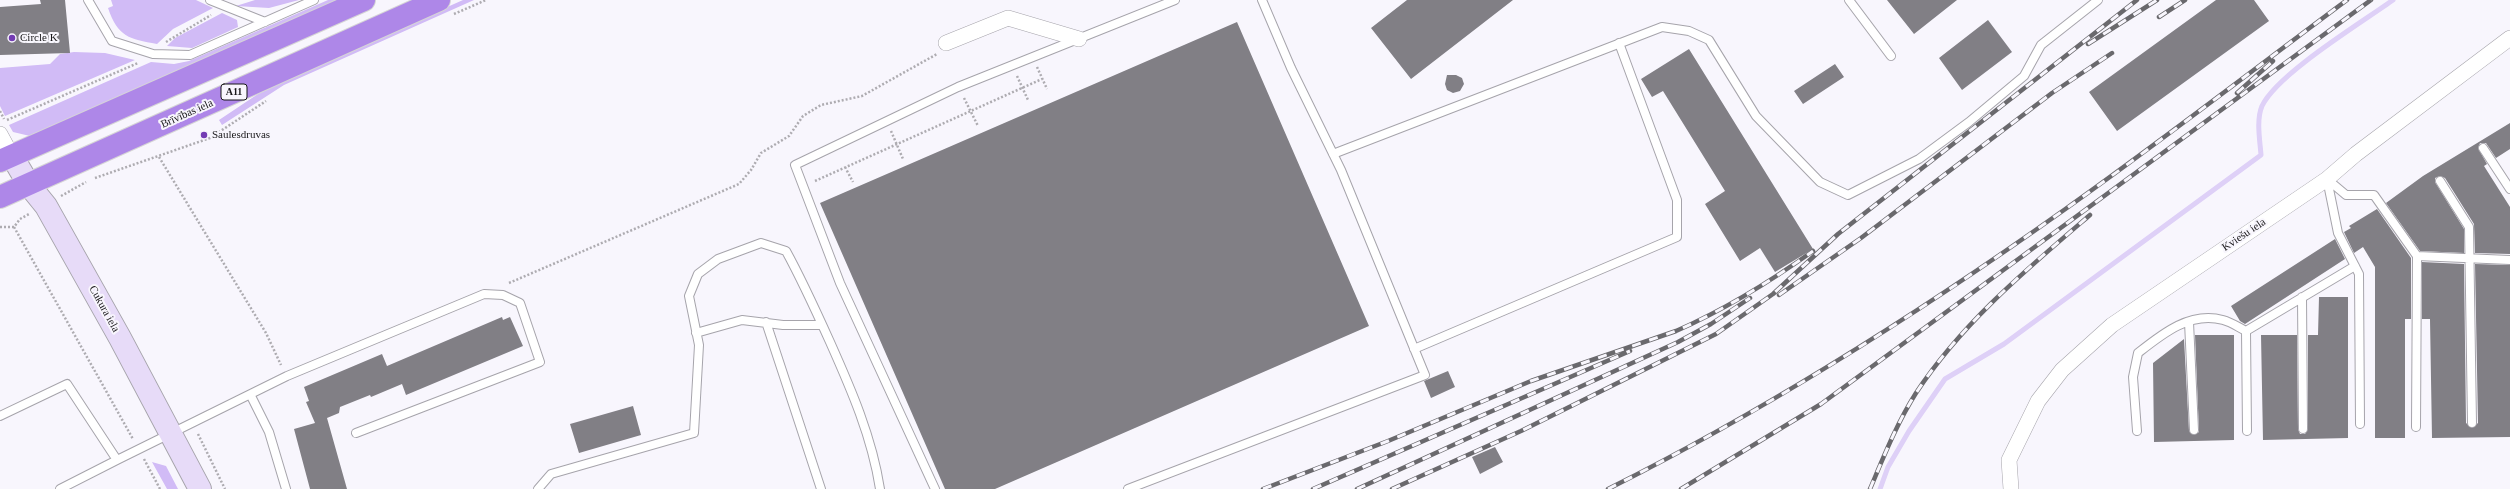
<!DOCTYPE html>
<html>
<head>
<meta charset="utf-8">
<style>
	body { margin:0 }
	canvas { display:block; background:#f8f6fd }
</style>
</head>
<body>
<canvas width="2510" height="489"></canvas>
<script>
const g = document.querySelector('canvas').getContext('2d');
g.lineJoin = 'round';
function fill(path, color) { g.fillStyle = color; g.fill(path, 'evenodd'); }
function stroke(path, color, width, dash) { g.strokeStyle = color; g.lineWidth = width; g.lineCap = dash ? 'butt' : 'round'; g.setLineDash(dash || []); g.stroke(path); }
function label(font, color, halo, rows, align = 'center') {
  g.font = font + ' "Times New Roman",serif'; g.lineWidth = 4; g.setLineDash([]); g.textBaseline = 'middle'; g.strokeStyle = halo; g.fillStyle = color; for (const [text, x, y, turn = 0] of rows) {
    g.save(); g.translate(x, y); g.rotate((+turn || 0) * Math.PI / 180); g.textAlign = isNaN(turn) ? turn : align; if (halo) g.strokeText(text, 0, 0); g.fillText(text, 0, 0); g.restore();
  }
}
const green = new Path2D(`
	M 111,0 L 196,0 L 213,8 L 173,29 L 157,44 C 129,39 118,37 108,8 L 113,6 Z
	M 255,0 L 299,0 L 269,8 L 236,6 Z
	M 328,0 L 339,0 L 30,136 L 13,132 L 9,125 L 151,62 L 174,64 L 189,61 Z
	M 463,0 L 474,0 L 284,85 L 222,125 L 219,120 L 270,86 Z
	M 222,13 L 237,20 L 238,27 L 192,48 L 167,46 L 175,38 Z
	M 74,52 L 105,53 L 135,60 L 5,116 L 0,106 L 0,68 L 50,64 L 60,54 Z
	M 152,462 L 166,466 L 178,489 L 167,489 Z`);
const stream = new Path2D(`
	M 1880,489 L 1888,467 L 1909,431 L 1945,379 L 2004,344 L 2261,155 C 2260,141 2256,120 2262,106 C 2277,74 2361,23 2393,0`);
const building = new Path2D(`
	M 40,0 L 65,0 L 70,53 L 0,55 L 0,7 L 41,4 Z
	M 1407,0 L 1513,0 L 1411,79 L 1371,28 Z
	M 1887,0 L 1957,0 L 1914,34 Z
	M 2216,0 L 2254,0 L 2269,21 L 2117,131 L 2089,92 Z
	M 1988,20 L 2012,52 L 1962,90 L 1939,58 Z
	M 1237,22 L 1369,326 L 995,489 L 945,489 L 820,203 Z
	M 1689,49 L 1813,249 L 1775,272 L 1760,248 L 1740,261 L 1705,204 L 1725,191 L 1663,91 L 1652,97 L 1641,79 Z
	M 1835,64 L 1844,77 L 1803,104 L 1794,91 Z
	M 1447,75 L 1456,75 L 1462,78 L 1464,84 L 1460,91 L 1453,93 L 1447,90 L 1445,84 Z
	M 2510,123 L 2510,149 L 2496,158 L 2486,143 L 2480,143 L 2478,148 L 2487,164 L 2484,166 L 2510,207 L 2510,254 L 2475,253 L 2474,224 L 2445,178 L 2440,176 L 2435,178 L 2435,182 L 2464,229 L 2464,253 L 2420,251 L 2386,203 L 2423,176 Z
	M 2377,209 L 2411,258 L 2411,319 L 2405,319 L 2405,438 L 2375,438 L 2375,267 L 2363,247 L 2354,253 L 2344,232 L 2351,228 L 2349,226 Z
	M 2335,239 L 2345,259 L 2245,324 L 2240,321 L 2231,306 Z
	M 2422,262 L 2464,264 L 2466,423 L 2472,428 L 2478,423 L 2475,264 L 2510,265 L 2510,437 L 2432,438 L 2430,319 L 2422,319 Z
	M 2319,297 L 2348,297 L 2348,438 L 2263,440 L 2261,335 L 2297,335 L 2298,429 L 2300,434 L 2305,434 L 2308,429 L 2308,335 L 2318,335 Z
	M 502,317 L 503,320 L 510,317 L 523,346 L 406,395 L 402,384 L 371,397 L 370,395 L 340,407 L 339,413 L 327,418 L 347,489 L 310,489 L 294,429 L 315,423 L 306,402 L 309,401 L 304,387 L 382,354 L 387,366 Z
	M 2195,335 L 2234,335 L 2234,440 L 2154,442 L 2153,363 L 2184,339 L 2189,431 L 2194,435 L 2199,432 Z
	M 1448,371 L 1455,387 L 1431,398 L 1424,381 Z
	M 633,406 L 641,435 L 579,453 L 570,424 Z
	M 1495,447 L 1503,462 L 1480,474 L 1472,457 Z`);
const path = new Path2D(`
	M 454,14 L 486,0
	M 166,42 L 211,15
	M 1037,67 L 1047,89
	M 1017,76 L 1028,100
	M 964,98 L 978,126
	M 0,111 L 4,119
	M 7,120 L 138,63
	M 891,131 L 903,159
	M 159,157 L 266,333 L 281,365
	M 845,167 L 853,182
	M 95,178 L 210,138 L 266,101
	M 815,181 L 1042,79
	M 61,196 L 86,182
	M 0,227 L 14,227 L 20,219 L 29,214
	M 14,227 L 133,439
	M 509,283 L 739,184 L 751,170 L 761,153 L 789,136 L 803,116 L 821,105 L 862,96 L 937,54
	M 198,434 L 225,489
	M 144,459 L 160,489`);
const lane = new Path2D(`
	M 88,0 L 112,41 L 153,54 L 190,55 L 314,0
	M 210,0 L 265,22
	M 1849,0 L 1891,56
	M 2483,148 L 2510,189
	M 1333,154 L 1662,27 L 1689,31 L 1709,40 L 1756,116 L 1820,182 L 1848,195 L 1919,159 L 1969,122 L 2024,76 L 2041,45 L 2098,0
	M 2327,179 L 2346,195 L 2374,195 L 2417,256 L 2416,427
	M 2327,179 L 2338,233 L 2359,274 L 2360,424
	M 2440,181 L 2469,227 L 2472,423
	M 2417,256 L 2510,260
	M 2302,297 L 2303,429
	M 766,322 L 821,489
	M 2189,322 L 2194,430
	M 2246,331 L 2247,431
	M 696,333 L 742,320 L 783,325 L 822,325
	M 1414,349 L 1677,237 L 1677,200 L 1619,43
	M 251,396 L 269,432 L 286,489
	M 0,416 L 67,384 L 117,460 L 287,376 L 484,294 L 503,295 L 520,303 L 540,362 L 356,433
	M 2137,431 L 2133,377 L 2138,353 C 2162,334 2190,311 2223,320 C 2231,322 2238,327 2246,331 L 2355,266
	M 60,489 L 117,460
	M 538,489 L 551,474 L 694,433 L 699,345 L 689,296 L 698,274 L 718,259 L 761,243 L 786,251 C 802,280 816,311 830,342 C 851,389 872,437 880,489
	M 935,489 L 840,283 L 795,165 L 958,87 L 1175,0
	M 1128,489 L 1425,375 L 1341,170 L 1291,68 L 1262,0`);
const street = new Path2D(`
	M 946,43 L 1008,18 L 1079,39
	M 0,134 L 12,156
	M 2011,489 L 2009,460 L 2038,401 L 2062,370 L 2112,325 L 2327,179 L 2356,154 L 2510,38`);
const secondary = new Path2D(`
	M 12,156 L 29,185 L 46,206 L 120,338 L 200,489`);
const highway = new Path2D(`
	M 0,161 L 364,0
	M 0,197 L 439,0`);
const rail = new Path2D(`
	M 2159,17 L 2185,0
	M 2088,44 L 2157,0
	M 2237,93 L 2273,61
	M 1779,295 L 1861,238 L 2052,93 L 2112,53
	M 1263,489 L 1388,441 L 1531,381 L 1676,331 C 1724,310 1771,281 1813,251
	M 1313,489 L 1630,351
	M 1357,489 L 1678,342 L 1711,324 L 1750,298
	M 1392,489 L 1521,431 L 1716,334 L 1773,294 L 1838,234 L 2137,0
	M 1608,489 C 1768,409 1919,313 2064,210 C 2160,142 2253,70 2347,0
	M 1681,489 L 1821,404 L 2371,0
	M 1870,489 C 1884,456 1897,423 1916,393 C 1962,323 2027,269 2090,215`);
const markers = [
	[12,38,4,"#733cb3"],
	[204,135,4,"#733cb3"]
];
const shields = [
	[234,92,26]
];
const shieldNames = [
	["A11",234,92]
];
const poiNames = [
	["Circle K",20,38],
	["Saulesdruvas",212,135]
];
const streetNames = [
	["Brīvības iela",187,114,-24],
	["Kviešu iela",2244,235,-34],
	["Cukura iela",104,309,61]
];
fill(green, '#d1bbf6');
stroke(stream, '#ded0f7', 5);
fill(building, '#817f85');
stroke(lane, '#a6a4ab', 10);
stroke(street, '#a6a4ab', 16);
stroke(secondary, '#a6a4ab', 24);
stroke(highway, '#d6d5d6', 24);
stroke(path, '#aeacb1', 2.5, [2, 2]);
stroke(lane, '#fff', 8);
stroke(street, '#fff', 15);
stroke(secondary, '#e7dbf8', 22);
stroke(highway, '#ae87e8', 22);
stroke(rail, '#6a696d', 4.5);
stroke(rail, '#f8f6fd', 3, [9]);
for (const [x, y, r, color] of markers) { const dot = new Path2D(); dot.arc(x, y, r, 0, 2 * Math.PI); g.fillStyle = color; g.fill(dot); stroke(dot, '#f8f6fd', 1.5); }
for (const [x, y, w] of shields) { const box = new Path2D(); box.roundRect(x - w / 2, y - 8, w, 16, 3); g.fillStyle = '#f8f6fd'; g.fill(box); stroke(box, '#19181a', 1); }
label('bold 10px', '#19181a', null, shieldNames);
label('11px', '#19181a', '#f8f6fd', poiNames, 'left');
label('11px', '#19181a', '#f8f6fd', streetNames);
</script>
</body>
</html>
